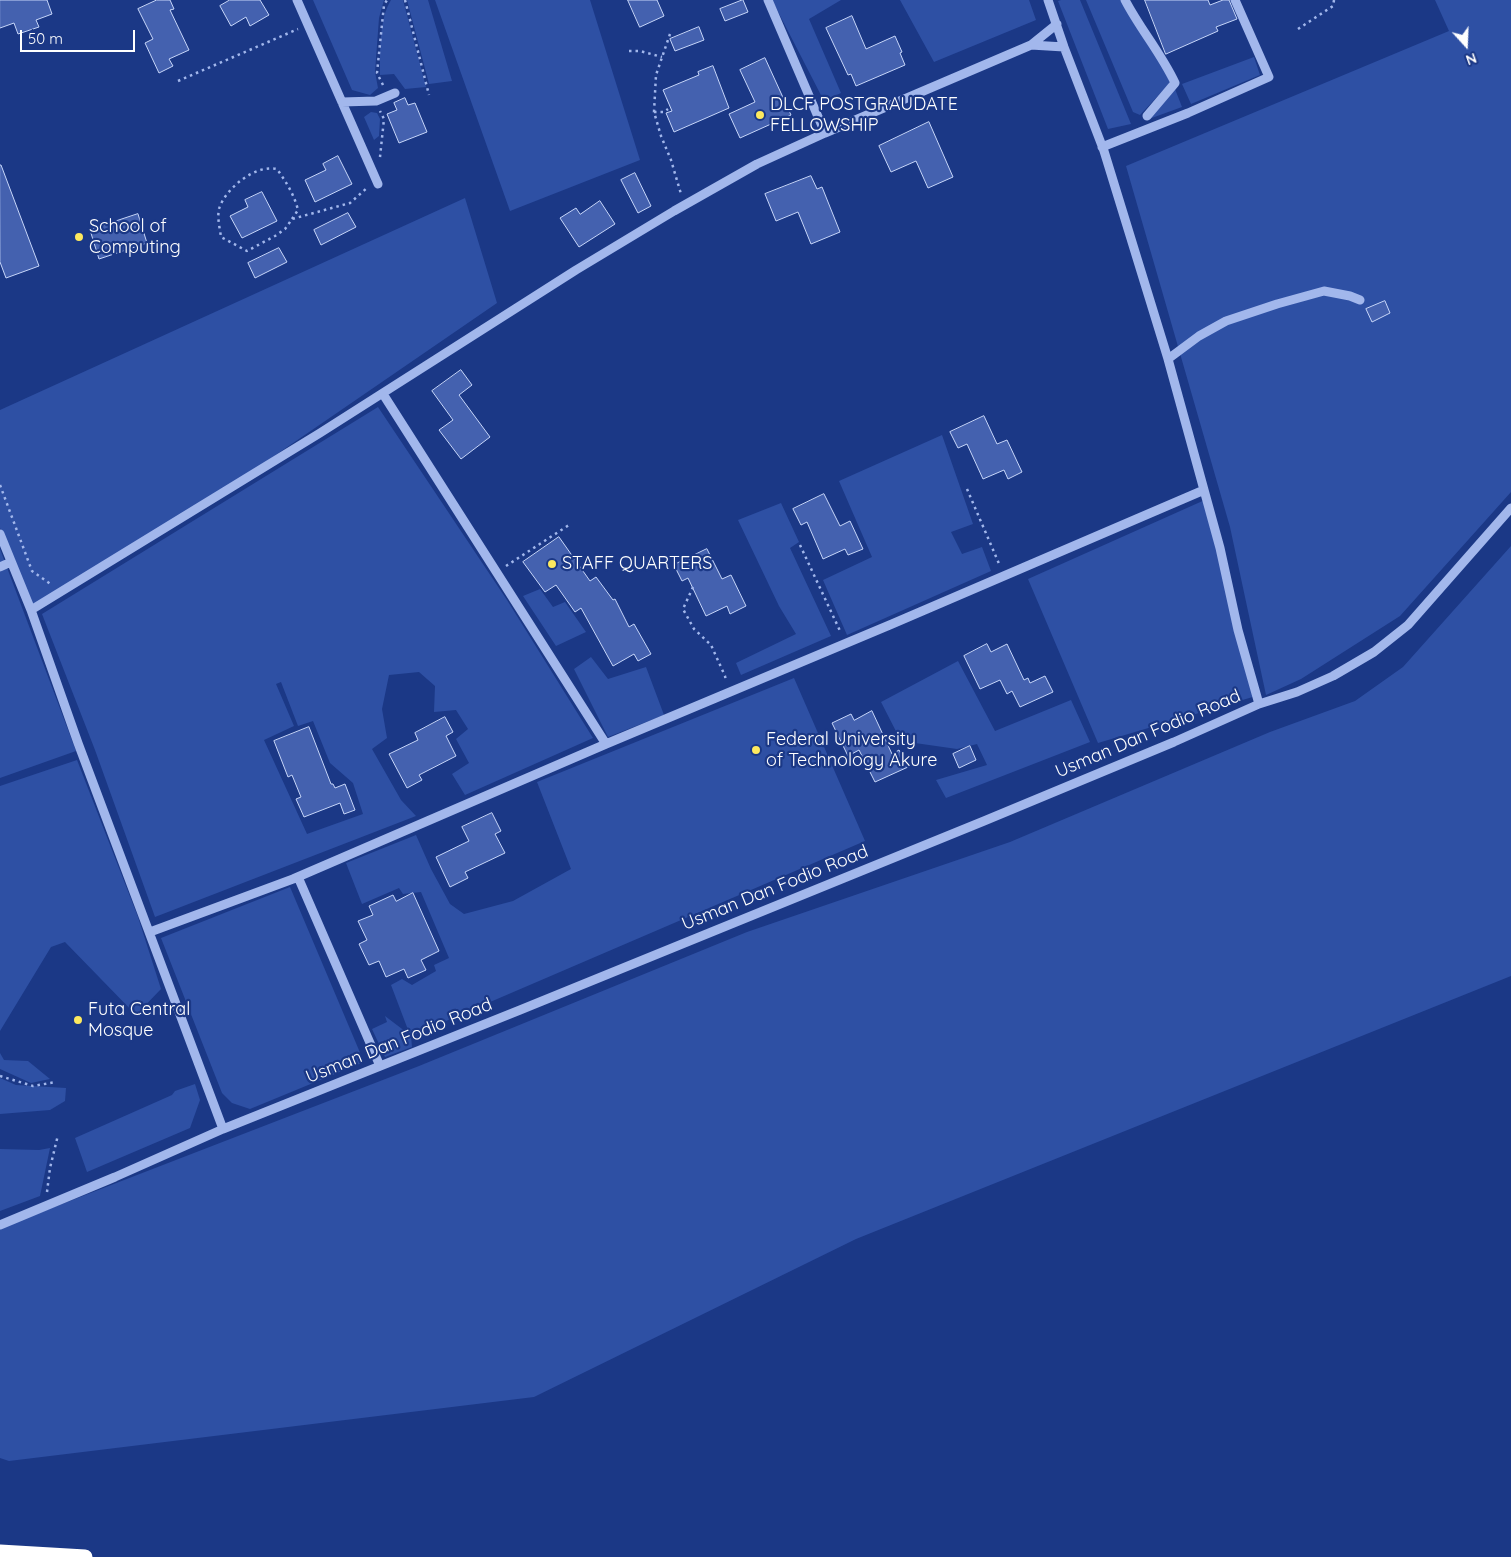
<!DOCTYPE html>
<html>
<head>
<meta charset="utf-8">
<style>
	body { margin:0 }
	#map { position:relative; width:1511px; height:1557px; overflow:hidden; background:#1b3886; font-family:Quicksand,sans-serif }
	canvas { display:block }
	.north { position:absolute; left:1441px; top:20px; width:50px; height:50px; -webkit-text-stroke:4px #1b3886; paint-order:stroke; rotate:160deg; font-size:14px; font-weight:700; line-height:20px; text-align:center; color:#fff }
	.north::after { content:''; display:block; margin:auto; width:18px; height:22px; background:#fff; clip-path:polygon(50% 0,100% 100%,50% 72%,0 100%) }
	.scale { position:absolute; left:20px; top:30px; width:115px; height:22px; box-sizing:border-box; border:2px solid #fff; border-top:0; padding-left:6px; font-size:15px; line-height:18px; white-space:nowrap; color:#fff; -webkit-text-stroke:4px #1b3886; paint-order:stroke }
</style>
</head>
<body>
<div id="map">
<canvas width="1511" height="1557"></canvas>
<div class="north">N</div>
<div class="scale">50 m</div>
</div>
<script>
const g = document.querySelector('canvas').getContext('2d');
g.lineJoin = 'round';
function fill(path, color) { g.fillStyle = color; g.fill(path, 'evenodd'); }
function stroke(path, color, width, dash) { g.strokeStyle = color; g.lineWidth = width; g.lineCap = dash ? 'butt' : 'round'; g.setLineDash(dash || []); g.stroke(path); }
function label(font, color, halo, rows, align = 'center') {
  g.font = font + ' Quicksand,sans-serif'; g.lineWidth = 4.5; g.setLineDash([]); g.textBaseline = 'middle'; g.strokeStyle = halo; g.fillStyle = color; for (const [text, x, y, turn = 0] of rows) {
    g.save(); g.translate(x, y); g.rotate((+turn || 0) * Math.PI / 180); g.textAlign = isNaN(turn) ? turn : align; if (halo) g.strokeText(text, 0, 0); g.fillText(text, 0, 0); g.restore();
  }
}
const green = new Path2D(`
	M 313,0 L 384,0 L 379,18 L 375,72 L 378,88 L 370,95 L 352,90 Z
	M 391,0 L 403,0 L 426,87 L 405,89 L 394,74 L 380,75 C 380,53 379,19 391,0 Z
	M 407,0 L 428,0 L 452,81 L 429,84 Z
	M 435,0 L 590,0 L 640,160 L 510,211 Z
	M 772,0 L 841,0 L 809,19 L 841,93 L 824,101 Z
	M 900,0 L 1029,0 L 1036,20 L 934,62 Z
	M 1061,0 L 1080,0 L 1131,124 L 1108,129 L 1058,1 Z
	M 1086,0 L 1123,0 L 1165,71 L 1170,83 L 1140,115 L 1133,112 Z
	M 1435,0 L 1511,0 L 1511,492 L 1400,616 L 1301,679 L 1266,695 L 1230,527 L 1126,166 L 1449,31 Z
	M 1254,57 L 1260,75 L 1191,104 L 1182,84 Z
	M 1175,89 L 1182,107 L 1149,119 Z
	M 371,112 L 377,113 L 380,119 L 379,136 L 374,140 L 364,117 Z
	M 465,198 L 497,303 L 213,498 L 33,608 L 0,528 L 0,410 Z
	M 378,407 L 507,600 L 593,738 L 465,795 L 452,774 L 469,763 L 456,739 L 468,729 L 456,710 L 434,712 L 435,686 L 419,672 L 389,675 L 382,709 L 387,738 L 372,749 L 401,800 L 416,816 L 155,917 L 95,750 L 42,614 ZM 281,682 L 298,726 L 313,721 L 330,763 L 353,783 L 363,814 L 307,834 L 264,740 L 294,726 L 276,684 Z
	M 942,435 L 973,524 L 951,532 L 962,554 L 982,547 L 991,571 L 847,635 L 823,580 L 872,557 L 839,481 Z
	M 1207,499 L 1256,696 L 1098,743 L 1028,579 Z
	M 781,503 L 799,542 L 790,548 L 831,636 L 741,675 L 736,663 L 796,634 L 779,606 L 738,520 Z
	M 1511,546 L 1511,976 L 856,1239 L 534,1397 L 9,1461 L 0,1458 L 0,1228 L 419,1066 L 747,932 L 1010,842 L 1270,732 L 1355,701 L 1403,667 Z
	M 0,549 L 76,751 L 0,778 Z
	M 540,589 L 553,607 L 565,602 L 586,632 L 556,646 L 523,596 Z
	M 591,657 L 608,679 L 646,667 L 664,715 L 608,737 L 574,669 Z
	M 958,661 L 995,731 L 1071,700 L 1090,742 L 946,798 L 936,780 L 987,765 L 977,744 L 957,749 L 901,741 L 881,702 Z
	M 794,678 L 865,841 L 411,1036 L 412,1047 L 385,1057 L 372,1029 L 387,1022 L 385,1016 L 410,1035 L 391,985 L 402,979 L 412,985 L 436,971 L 434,965 L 449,958 L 421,892 L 403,894 L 399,888 L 362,904 L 346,863 L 416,835 L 431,869 L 450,904 L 464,914 L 513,901 L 571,869 L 537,782 Z
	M 77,760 L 138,917 L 161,989 L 136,1015 L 65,942 L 51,947 L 0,1031 L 0,786 Z
	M 290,887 L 364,1062 L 250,1109 L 232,1103 L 222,1093 L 161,938 Z
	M 0,1053 L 4,1060 L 28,1061 L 50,1079 L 31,1083 L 0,1069 Z
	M 0,1078 L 16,1085 L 66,1088 L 65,1101 L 50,1110 L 0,1114 Z
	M 195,1084 L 200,1100 L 190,1128 L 87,1172 L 75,1138 L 172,1095 L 175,1091 Z
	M 50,1148 L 40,1196 L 0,1211 L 0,1149 L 39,1150 Z`);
const building = new Path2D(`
	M 0,0 L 47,0 L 52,14 L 36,20 L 39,27 L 18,34 L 14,23 L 0,28 Z
	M 157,0 L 170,0 L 174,9 L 170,10 L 189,50 L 169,59 L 173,66 L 159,73 L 145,43 L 153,39 L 138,9 Z
	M 230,0 L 260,0 L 269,15 L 250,26 L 246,17 L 231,26 L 220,6 Z
	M 628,0 L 657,0 L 664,16 L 640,27 Z
	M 743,0 L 748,12 L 725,21 L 720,9 Z
	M 1145,0 L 1208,0 L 1210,5 L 1223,0 L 1229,0 L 1237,19 L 1216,27 L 1218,31 L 1166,54 Z
	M 852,16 L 866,49 L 895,36 L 902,52 L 900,53 L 905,65 L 856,86 L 851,74 L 848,75 L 826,28 Z
	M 699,27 L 704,40 L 675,51 L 670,39 Z
	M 765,58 L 791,115 L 740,138 L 729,114 L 755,102 L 740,70 Z
	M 713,66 L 729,108 L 674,132 L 666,113 L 672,111 L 663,90 L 699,75 L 698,72 Z
	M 405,98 L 408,105 L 415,103 L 427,132 L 399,143 L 387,114 L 397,110 L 394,103 Z
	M 929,122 L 953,177 L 928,188 L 916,161 L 891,172 L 879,146 Z
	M 338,156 L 352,184 L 315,202 L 305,180 L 326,170 L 323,164 Z
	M 0,165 L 1,165 L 39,266 L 6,278 L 0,262 Z
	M 635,173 L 651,206 L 638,213 L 621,180 Z
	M 811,176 L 817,189 L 822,187 L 840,232 L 811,244 L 798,212 L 776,221 L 765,194 Z
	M 262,192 L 277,221 L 242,238 L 230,216 L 248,207 L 245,200 Z
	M 600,201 L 615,224 L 579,247 L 560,218 L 576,208 L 580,214 Z
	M 348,213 L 356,227 L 321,245 L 314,230 Z
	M 138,214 L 147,243 L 99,259 L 90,230 Z
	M 279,248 L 287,262 L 255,278 L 248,263 Z
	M 1385,301 L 1390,313 L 1372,322 L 1366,309 Z
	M 461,370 L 472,385 L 459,395 L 490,437 L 461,459 L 439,430 L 453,420 L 432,391 Z
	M 984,416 L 997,444 L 1007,440 L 1022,472 L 1008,479 L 1004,470 L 983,479 L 967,444 L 958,448 L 950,432 Z
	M 824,494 L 840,526 L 850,521 L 863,549 L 848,555 L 845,549 L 823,559 L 807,522 L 801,525 L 793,509 Z
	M 559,537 L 590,581 L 596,577 L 613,600 L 615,599 L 629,627 L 634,624 L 651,654 L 638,661 L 634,654 L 613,666 L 581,608 L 575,612 L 556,585 L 545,592 L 523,562 Z
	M 707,549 L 722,579 L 731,575 L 746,606 L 730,614 L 727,606 L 706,616 L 688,578 L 682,581 L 674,565 Z
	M 987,644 L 991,652 L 1007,644 L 1024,680 L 1028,678 L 1030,683 L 1045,676 L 1053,692 L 1020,707 L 1012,691 L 1007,694 L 1000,680 L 980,689 L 964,656 Z
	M 872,711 L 892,754 L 899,750 L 908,767 L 875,782 L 859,750 L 848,756 L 832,723 L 851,714 L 854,720 Z
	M 445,717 L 453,732 L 446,736 L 456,756 L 419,775 L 422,780 L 407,788 L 389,754 L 418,740 L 415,733 Z
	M 309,727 L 331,784 L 333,784 L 335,788 L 345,784 L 355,810 L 344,814 L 340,803 L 304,817 L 296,799 L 301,797 L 292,775 L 288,777 L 274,741 Z
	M 970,746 L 976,760 L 959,768 L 953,754 Z
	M 492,813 L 501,831 L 495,834 L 505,853 L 465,872 L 468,878 L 450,887 L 436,857 L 469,841 L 462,827 Z
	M 413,893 L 439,951 L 421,960 L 426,970 L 408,978 L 404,969 L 386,977 L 379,961 L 369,965 L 359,944 L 367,940 L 358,921 L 373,915 L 369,906 L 393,895 L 396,901 Z`);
const path = new Path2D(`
	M 405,0 L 429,95
	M 1298,29 L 1333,6 L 1334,0
	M 670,34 L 656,75 L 654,112 L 661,136 L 671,160 L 681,194
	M 629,51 L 640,51 L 662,57
	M 178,81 L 298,29
	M 383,85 L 377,73 L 384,5 L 387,0
	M 654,112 L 664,112 L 668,109
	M 380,157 L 384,119 L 380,111
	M 292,219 L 298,210 C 294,194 286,182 277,169 C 255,164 225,189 219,209 C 217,218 220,229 221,237 L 247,251 L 275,236 L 285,229 L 292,219 L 350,203 L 368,187
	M 0,485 L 32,571 L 52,585
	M 967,489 L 1000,566
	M 800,545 L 841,633
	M 506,566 L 569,525
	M 693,587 L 683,609 L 694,629 L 711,645 L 725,676 L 726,682
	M 0,1076 L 33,1086 L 56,1082
	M 47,1192 L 50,1168 L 58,1135`);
const minor = new Path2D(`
	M 297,0 L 378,184
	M 768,0 L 825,133
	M 1048,0 L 1064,47 L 1104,151 L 1168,359 L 1220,548 L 1238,630 L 1259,704
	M 1125,0 C 1140,29 1161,53 1175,83 L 1147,116
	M 1031,45 L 1064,47
	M 342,102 L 376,101 L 395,93
	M 1102,147 L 1188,113 L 1269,77 L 1235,0
	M 1168,359 L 1199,336 L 1226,321 L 1277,304 L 1324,291 L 1350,296 L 1360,300
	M 383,394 L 606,744
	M 0,534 L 31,610 L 78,743 L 223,1129
	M 0,567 L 11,562
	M 31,610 L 320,433 L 576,270 L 674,211 L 757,164 L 825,133 L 1031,45 L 1057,24
	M 298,877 L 380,1066
	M 150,932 L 293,879 L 606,744 L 892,624 L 1204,490
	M 0,1225 L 115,1177 L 223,1129 L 520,1010 L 984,821 L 1174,742 L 1259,704 L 1297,692 L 1333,676 L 1374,652 L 1408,625 L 1511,508`);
const highway = new Path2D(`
	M 0,1552 L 85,1557`);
const markers = [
	[760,115,5,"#fde95f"],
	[79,237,5,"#fde95f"],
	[552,564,5,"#fde95f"],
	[756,750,5,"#fde95f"],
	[78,1020,5,"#fde95f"]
];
const poiNames = [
	["DLCF POSTGRAUDATE",770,105],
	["FELLOWSHIP",770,126],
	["School of",89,227],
	["Computing",89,248],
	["STAFF QUARTERS",562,564],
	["Federal University",766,740],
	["of Technology Akure",766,761],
	["Futa Central",88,1010],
	["Mosque",88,1031]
];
const streetNames = [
	["Usman Dan Fodio Road",1148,734,-23],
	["Usman Dan Fodio Road",775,888,-22],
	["Usman Dan Fodio Road",399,1041,-22]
];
fill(green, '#2e50a4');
fill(building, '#4461af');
stroke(building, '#c7d6f9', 1);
stroke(path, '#a2b7ec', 2.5, [2.5, 4]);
stroke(minor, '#a2b7ec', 9);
stroke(highway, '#fff', 15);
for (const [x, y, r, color] of markers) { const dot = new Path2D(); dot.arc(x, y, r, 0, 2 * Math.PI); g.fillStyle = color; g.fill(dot); stroke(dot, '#1b3886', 2); }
label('18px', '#fff', '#1b3886', poiNames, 'left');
label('18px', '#fff', '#1b3886', streetNames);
</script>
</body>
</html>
